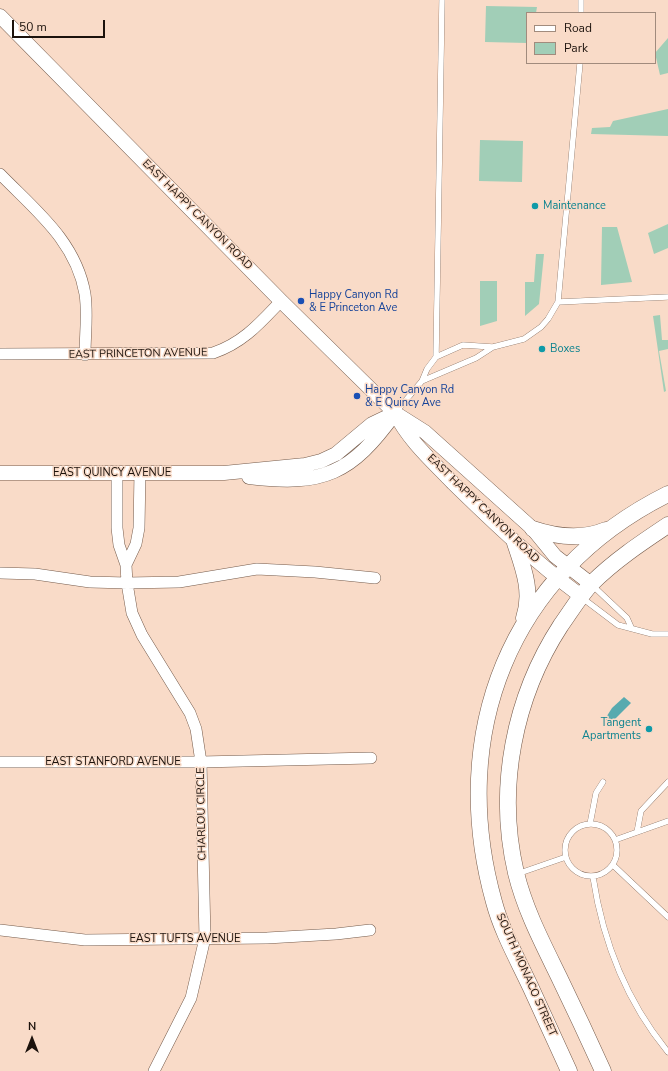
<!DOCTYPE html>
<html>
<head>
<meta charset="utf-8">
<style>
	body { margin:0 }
	#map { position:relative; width:668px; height:1071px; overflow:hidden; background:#f9dbc8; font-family:"Nunito Sans",sans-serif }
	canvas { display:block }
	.legend { position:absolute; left:526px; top:12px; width:130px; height:52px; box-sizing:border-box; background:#f9dbc8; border:1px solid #a18b7d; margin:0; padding:5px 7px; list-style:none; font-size:12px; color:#1c120c }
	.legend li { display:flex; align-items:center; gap:8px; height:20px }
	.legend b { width:20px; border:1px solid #a18b7d }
	.north { position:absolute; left:12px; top:1019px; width:40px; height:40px; -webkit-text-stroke:3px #f9dbc8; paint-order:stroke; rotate:0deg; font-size:11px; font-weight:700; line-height:16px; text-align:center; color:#1c120c }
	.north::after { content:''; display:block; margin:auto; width:14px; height:18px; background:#1c120c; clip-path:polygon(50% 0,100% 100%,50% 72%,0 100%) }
	.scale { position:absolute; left:12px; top:20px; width:93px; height:18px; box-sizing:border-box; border:2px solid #1c120c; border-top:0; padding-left:5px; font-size:12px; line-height:14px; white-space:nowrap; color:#1c120c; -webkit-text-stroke:3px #f9dbc8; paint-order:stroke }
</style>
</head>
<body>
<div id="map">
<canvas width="668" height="1071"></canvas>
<ul class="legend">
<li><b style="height:5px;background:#fff"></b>Road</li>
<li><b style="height:11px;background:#a1ceb7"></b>Park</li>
</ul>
<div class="north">N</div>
<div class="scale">50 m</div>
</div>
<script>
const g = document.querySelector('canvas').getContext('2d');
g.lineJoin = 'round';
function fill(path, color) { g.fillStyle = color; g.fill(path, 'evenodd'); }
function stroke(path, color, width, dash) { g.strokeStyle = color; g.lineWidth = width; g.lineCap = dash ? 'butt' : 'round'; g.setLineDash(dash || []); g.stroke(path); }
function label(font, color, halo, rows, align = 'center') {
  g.font = font + ' "Nunito Sans",sans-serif'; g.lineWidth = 3; g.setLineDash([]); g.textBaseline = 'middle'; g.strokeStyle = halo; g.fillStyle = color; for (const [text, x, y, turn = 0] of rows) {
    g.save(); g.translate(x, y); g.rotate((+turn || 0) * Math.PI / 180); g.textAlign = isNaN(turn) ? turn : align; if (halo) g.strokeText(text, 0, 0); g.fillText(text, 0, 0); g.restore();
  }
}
const green = new Path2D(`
	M 486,6 L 537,7 L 536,13 L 527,13 L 527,43 L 485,42 Z
	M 668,38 L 668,73 L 660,75 L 655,53 Z
	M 668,109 L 668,136 L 591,134 L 592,128 L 610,127 L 613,121 Z
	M 480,140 L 523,141 L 522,182 L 479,181 Z
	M 668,224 L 668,248 L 654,254 L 648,233 Z
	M 602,227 L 617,227 L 632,282 L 601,285 Z
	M 536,254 L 544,254 L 539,304 L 525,316 L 525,282 L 534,282 Z
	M 480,281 L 497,281 L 497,321 L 480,326 Z
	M 660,315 L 662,340 L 668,340 L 668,349 L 659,351 L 666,391 L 664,392 L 653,316 Z`);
const water = new Path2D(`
	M 624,697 L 631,703 L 610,724 L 605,719 L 612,708 Z`);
const service = new Path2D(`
	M 581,13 L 581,0
	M 558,302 L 668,297
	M 436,357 L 442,0
	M 422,381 L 476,358 L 493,347
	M 395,413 L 422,381 L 427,369 L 436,357 L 463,345 L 493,347 L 524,339 L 541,327 L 548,319 L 558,302 L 580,63
	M 592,585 L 627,618 L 631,627
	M 581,597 L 618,625 L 652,634 L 668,634
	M565 850a26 26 0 1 1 52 0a26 26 0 1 1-52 0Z
	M 590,824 L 596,793 L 603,782
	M 637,832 L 641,811 L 668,782
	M 615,840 L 668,821
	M 614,866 L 668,917
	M 517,874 L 566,857
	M 593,877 C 603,942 626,1001 668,1052`);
const minor = new Path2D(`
	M 0,174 C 35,210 76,241 85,294 C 88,314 85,335 85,355
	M 0,354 L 213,353 C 243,343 260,323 281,301
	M 117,472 L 117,528 L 119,545 L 126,565 L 127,583 L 132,613 L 142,635 L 190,713 L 196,729 L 201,762 L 205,938 L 191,998 L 154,1071
	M 126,565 L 136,544 L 139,528 L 140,472
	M 0,573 L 35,574 L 90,582 L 127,583 L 179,582 L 257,569 L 315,572 L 375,578
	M 0,762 L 201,762 L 371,758
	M 0,930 L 85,940 L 267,938 L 336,934 L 370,930`);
const tertiary = new Path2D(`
	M 0,16 L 281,301 L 395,413 L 425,432 L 533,529 L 555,556 L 591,584
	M 395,413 C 409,441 432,461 453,483 C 494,523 535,562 581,596
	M 0,473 L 224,473 L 305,465 L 321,461 L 336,454 L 372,424 L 395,413
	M 249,477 C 324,486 351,474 395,413`);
const secondary = new Path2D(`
	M 533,529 C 557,537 582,540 606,530
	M 515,543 C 523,567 533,592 524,618
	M 569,1071 C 556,1043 544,1016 531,988 C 518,960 502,932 494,902 C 447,734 509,573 668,494
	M 603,1071 C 589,1040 574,1008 559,977 C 543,944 525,910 516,873 C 496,788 514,697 561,625 C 571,611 580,596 591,584 C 614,561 641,543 668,525`);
const markers = [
	[535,206,4,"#0f9aa8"],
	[301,301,4,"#1a4fb4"],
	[542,349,4,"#0f9aa8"],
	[357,396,4,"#1a4fb4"],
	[649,729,4,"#0f9aa8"]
];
const cultureNames = [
	["Maintenance",543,206],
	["Boxes",550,349],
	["Tangent",641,723,"right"],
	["Apartments",641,736,"right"]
];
const streetNames = [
	["EAST HAPPY CANYON ROAD",197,215,45],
	["EAST PRINCETON AVENUE",138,354,-1],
	["EAST QUINCY AVENUE",112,473],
	["EAST HAPPY CANYON ROAD",483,509,44],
	["EAST STANFORD AVENUE",113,762],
	["CHARLOU CIRCLE",202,814,-91],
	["EAST TUFTS AVENUE",185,939],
	["SOUTH MONACO STREET",526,975,66]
];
const transitNames = [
	["Happy Canyon Rd",309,295],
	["& E Princeton Ave",309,308],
	["Happy Canyon Rd",365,390],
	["& E Quincy Ave",365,403]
];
fill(green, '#a1ceb7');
fill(water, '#58aaaf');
stroke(service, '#755b4b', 6);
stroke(minor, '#755b4b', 12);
stroke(tertiary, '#755b4b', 15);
stroke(secondary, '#755b4b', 17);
stroke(service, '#fff', 5.5);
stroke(minor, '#fff', 11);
stroke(tertiary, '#fff', 14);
stroke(secondary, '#fff', 16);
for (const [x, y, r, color] of markers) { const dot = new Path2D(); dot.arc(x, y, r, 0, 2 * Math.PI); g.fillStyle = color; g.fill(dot); stroke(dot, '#f9dbc8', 1.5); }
label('11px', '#0d838f', '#f9dbc8', cultureNames, 'left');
label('11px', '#1c120c', '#f9dbc8', streetNames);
label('11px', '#164399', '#f9dbc8', transitNames, 'left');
</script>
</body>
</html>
